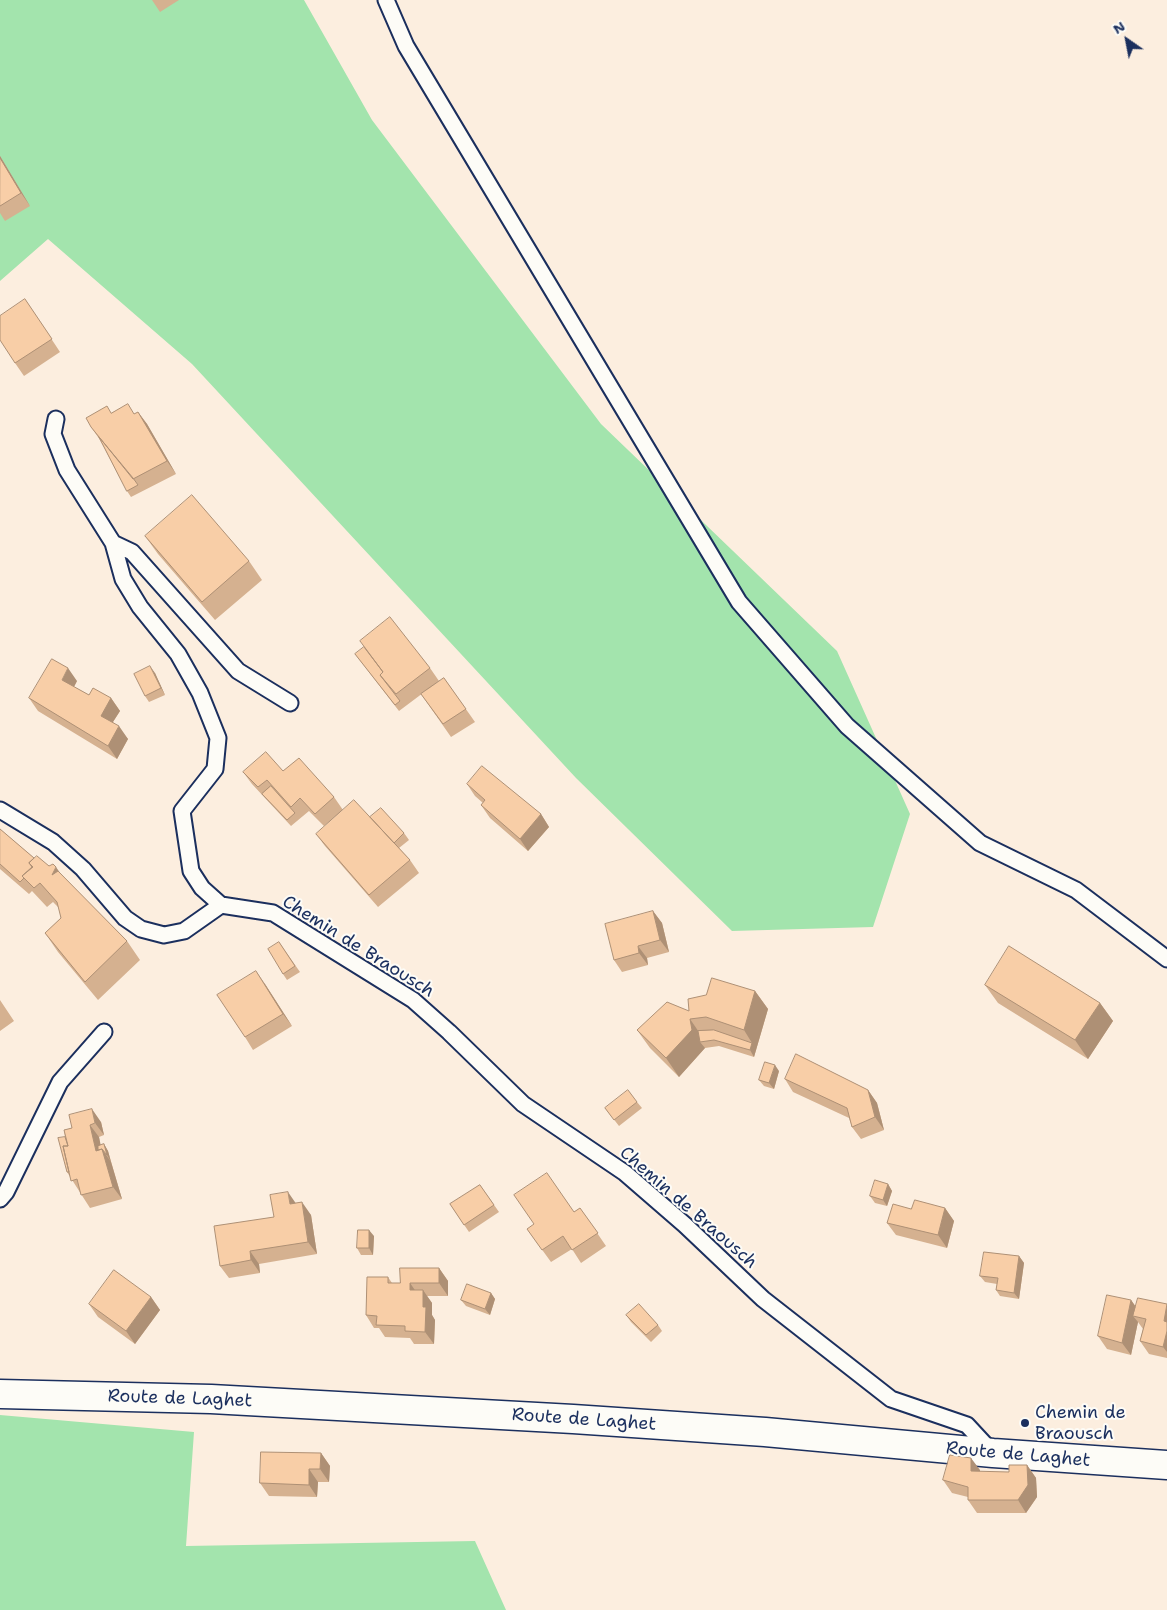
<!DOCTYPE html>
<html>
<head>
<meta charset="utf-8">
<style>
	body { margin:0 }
	#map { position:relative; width:1167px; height:1610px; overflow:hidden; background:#fceedf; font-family:"Shantell Sans",sans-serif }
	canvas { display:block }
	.north { position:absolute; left:1102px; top:15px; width:50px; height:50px; -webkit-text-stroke:4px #fdfcf7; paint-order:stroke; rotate:327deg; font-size:14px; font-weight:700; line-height:20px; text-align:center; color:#1b2f5e }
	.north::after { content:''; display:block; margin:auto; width:18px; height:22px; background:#1b2f5e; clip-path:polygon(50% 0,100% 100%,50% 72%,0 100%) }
</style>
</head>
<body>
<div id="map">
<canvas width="1167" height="1610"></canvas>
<div class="north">N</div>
</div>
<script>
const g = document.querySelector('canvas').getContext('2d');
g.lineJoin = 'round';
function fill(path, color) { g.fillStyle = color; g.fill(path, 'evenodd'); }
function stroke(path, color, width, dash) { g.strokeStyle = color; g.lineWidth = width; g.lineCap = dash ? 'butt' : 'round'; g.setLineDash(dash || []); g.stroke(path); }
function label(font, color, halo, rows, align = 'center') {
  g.font = font + ' "Shantell Sans",sans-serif'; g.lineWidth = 4; g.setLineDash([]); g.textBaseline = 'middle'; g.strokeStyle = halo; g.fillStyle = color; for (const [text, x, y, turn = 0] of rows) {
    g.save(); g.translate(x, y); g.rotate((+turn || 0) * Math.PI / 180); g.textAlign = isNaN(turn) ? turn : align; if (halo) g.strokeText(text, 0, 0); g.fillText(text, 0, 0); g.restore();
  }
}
const green = new Path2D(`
	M 0,0 L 304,0 L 372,120 L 601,424 L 837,651 L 910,814 L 873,927 L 732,931 L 576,778 L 192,364 L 48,239 L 0,281 Z
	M 0,1415 L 194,1432 L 186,1546 L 475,1541 L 506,1610 L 0,1610 Z`);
const service = new Path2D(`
	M 386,0 L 406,46 L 739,602 L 847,726 L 980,843 L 1076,890 L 1167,959
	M 56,419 L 53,434 L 67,470 L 113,543 L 123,579 L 140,607 L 178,654 L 200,693 L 218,738 L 215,769 L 182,811 L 191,871 L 202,888 L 221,905 L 273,913 L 413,1000 L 449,1032 L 523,1104 L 625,1173 L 685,1225 L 763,1299 L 891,1399 L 967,1425 L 992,1452
	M 113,543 L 132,552 L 238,671 L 290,703
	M 0,810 L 53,842 L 83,869 L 125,918 L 141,929 L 164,935 L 184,931 L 221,905
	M 0,1199 L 6,1192 L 60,1082 L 104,1032`);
const secondary = new Path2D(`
	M 0,1394 L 211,1399 L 573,1419 L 765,1432 L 993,1453 L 1167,1465`);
const wall = new Path2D(`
	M 152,0 L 179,0 L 160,12 Z
	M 0,156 L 30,206 L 5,221 L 0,213 Z
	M 25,299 L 60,352 L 24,376 L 15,363 Z
	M 138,412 L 147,424 L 176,474 L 131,497 L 127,491 L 100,440 L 91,427 L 112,413 L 135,414 Z
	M 145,536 L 249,561 L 262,580 L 215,620 L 158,554 Z
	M 355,654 L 430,668 L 439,681 L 399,711 Z
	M 155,673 L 165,695 L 149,702 L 145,696 Z
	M 444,678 L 475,722 L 451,737 L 421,694 Z
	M 77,681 L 74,687 L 89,695 L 111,698 L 120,711 L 113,722 L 128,739 L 117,759 L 38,711 L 29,698 Z
	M 283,771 L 334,797 L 343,810 L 324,826 L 309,811 L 291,826 L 252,784 L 243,772 Z
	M 467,784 L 541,814 L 549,827 L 528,851 L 490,818 L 481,805 L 483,803 L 475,796 Z
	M 370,817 L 404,833 L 409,840 L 399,848 L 410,860 L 419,873 L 378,907 L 325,846 L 316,834 Z
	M 0,829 L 34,858 L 49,866 L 62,876 L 127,941 L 140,960 L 98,1000 L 58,952 L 45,933 L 61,918 L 59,908 L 53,902 L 47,907 L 32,891 L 29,894 L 0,869 Z
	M 653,911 L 662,923 L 669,952 L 647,958 L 648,965 L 622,972 L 614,960 Z
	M 279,942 L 300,972 L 287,980 L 283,974 Z
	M 265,984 L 292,1026 L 253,1050 L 245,1037 Z
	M 985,985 L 1100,1003 L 1113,1021 L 1088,1059 L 998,1003 Z
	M 755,991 L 768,1009 L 754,1057 L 719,1046 L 705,1048 L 679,1077 L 650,1048 L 637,1030 L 689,1011 Z
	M 0,1000 L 14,1021 L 0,1031 Z
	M 779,1071 L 774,1089 L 764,1086 L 759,1080 Z
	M 785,1079 L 868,1090 L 877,1103 L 884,1130 L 861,1139 L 852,1127 L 849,1118 L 793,1092 Z
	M 637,1102 L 642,1108 L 619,1126 L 605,1108 Z
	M 101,1122 L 104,1135 L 99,1137 L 100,1145 L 104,1144 L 108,1151 L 122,1199 L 90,1208 L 67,1172 L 65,1137 L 64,1130 Z
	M 888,1184 L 892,1191 L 887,1206 L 875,1203 L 870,1196 Z
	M 480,1185 L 499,1212 L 469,1232 L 450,1204 Z
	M 295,1203 L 311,1215 L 317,1254 L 259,1264 L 260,1273 L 229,1278 L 220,1266 L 274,1217 Z
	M 580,1208 L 606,1246 L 581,1263 L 572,1249 L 551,1262 L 527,1229 L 574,1212 Z
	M 945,1208 L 954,1221 L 947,1248 L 896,1235 L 887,1223 L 911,1209 Z
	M 374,1236 L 373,1255 L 361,1255 L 357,1248 Z
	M 1019,1256 L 1024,1263 L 1019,1299 L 1000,1296 L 996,1290 L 997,1284 L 985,1282 L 980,1276 Z
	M 439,1268 L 448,1281 L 448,1296 L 427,1296 L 432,1303 L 432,1315 L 435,1320 L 434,1344 L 414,1344 L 410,1338 L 385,1337 L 379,1328 L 374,1328 L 366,1315 L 388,1277 L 392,1283 L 400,1283 Z
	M 491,1293 L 495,1299 L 490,1315 L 466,1306 L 461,1300 Z
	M 151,1297 L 160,1310 L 135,1344 L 98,1317 L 89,1304 Z
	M 1131,1300 L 1136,1307 L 1167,1304 L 1167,1358 L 1149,1354 L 1140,1341 L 1143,1329 L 1138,1322 L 1131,1355 L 1107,1349 L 1098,1336 Z
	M 626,1315 L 658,1325 L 662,1331 L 651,1342 L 631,1322 Z
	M 321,1453 L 330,1466 L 329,1482 L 318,1482 L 317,1497 L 269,1496 L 260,1483 Z
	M 1027,1465 L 1036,1478 L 1037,1497 L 1026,1513 L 977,1513 L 968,1500 L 968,1497 L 952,1493 L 943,1480 L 980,1470 L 980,1472 L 1009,1472 Z`);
const shadedWall = new Path2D(`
	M 0,156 L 30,206 L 21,193 L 0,158 Z
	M 138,412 L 147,424 L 176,474 L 167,461 Z
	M 150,666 L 155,673 L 165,695 L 161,688 Z
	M 68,668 L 77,681 L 71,692 L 62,680 Z
	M 111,698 L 120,711 L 109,728 L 101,716 Z
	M 119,726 L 128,739 L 117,759 L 108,746 Z
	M 541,814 L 549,827 L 528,851 L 520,839 Z
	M 56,867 L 69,886 L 52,875 Z
	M 653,911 L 662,923 L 669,952 L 660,940 Z
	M 638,946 L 647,958 L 648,965 L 639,953 Z
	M 256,971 L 265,984 L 292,1026 L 283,1014 Z
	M 755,991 L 768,1009 L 754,1057 L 750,1050 L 752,1043 L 744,1030 Z
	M 1100,1003 L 1113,1021 L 1088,1059 L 1075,1040 Z
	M 690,1019 L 703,1038 L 700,1042 L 705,1048 L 679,1077 L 666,1058 Z
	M 775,1065 L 779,1071 L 774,1089 L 769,1083 Z
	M 868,1090 L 877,1103 L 884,1130 L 875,1117 Z
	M 92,1109 L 101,1122 L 104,1135 L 95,1123 Z
	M 90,1125 L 99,1137 L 103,1156 L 96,1151 Z
	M 104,1144 L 108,1151 L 111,1162 L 107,1155 Z
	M 102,1149 L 111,1162 L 122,1199 L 113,1187 Z
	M 888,1184 L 892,1191 L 887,1206 L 883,1200 Z
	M 288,1192 L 297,1205 L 290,1204 Z
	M 302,1202 L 311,1215 L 317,1254 L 308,1242 Z
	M 945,1208 L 954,1221 L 947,1248 L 938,1235 Z
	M 369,1230 L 374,1236 L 373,1255 L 369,1248 Z
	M 250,1251 L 259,1264 L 260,1273 L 251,1260 Z
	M 1019,1256 L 1024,1263 L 1019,1299 L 1014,1293 Z
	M 439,1268 L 448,1281 L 448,1296 L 439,1283 Z
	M 410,1283 L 419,1296 L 410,1290 Z
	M 423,1290 L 432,1303 L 432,1315 L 435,1320 L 434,1344 L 425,1332 L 423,1307 Z
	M 491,1293 L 495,1299 L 490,1315 L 485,1309 Z
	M 151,1297 L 160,1310 L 135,1344 L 126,1331 Z
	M 1131,1300 L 1140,1313 L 1133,1316 L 1138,1322 L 1131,1355 L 1122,1343 Z
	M 1167,1304 L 1167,1326 L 1164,1321 Z
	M 1167,1331 L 1167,1352 L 1163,1347 Z
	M 321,1453 L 330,1466 L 329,1482 L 320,1469 Z
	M 971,1458 L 980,1470 L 980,1484 L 971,1471 Z
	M 1027,1465 L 1036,1478 L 1037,1497 L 1026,1513 L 1018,1500 Z
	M 309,1469 L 318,1482 L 317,1497 L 309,1485 Z`);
const building = new Path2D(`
	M 0,158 L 21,193 L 0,206 Z
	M 25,299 L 52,339 L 15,363 L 0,340 L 0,316 Z
	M 128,404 L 134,414 L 138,412 L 167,461 L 133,479 L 91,427 L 86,418 L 107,406 L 111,413 Z
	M 99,437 L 133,478 L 138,485 L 127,491 Z
	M 192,495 L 249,561 L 202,602 L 145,536 Z
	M 390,617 L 430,668 L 396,694 L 380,675 L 383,672 L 360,641 Z
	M 364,647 L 383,672 L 380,675 L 400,701 L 395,705 L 355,654 Z
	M 52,659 L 68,668 L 62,680 L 89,695 L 93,688 L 111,698 L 101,716 L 119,726 L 108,746 L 29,698 Z
	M 150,666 L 161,688 L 145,696 L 134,674 Z
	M 444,678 L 466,709 L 443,724 L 421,694 Z
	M 266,752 L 283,771 L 299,758 L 334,797 L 315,814 L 300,798 L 291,807 L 267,780 L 258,787 L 243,772 Z
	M 482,766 L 541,814 L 520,839 L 481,805 L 485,800 L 467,784 Z
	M 271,786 L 295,813 L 287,820 L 262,794 Z
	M 354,800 L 410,860 L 369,895 L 316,834 Z
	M 381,808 L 404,833 L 394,843 L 370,817 Z
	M 0,829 L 34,858 L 29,863 L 32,867 L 22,876 L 24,878 L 20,882 L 0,864 Z
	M 37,856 L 49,866 L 53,864 L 56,867 L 52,875 L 58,871 L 127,941 L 85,982 L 45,933 L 61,918 L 57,902 L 40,883 L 34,888 L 22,876 L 33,867 L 29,863 Z
	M 653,911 L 660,940 L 638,946 L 639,953 L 614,960 L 605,924 Z
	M 279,942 L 295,966 L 283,974 L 268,949 Z
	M 1009,946 L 1100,1003 L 1075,1040 L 985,985 Z
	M 256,971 L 283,1014 L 245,1037 L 217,995 Z
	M 712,978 L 755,991 L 744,1030 L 706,1017 L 690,1019 L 692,1030 L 666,1058 L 637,1030 L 667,1002 L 689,1011 L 688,999 L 706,995 Z
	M 714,1030 L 752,1043 L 750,1050 L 714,1040 L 700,1042 L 698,1031 Z
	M 796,1054 L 868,1090 L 875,1117 L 852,1127 L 847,1108 L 785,1079 Z
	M 765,1062 L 775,1065 L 769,1083 L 759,1080 Z
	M 628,1090 L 637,1102 L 614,1120 L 605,1108 Z
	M 92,1109 L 95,1123 L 90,1125 L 96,1151 L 102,1149 L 113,1187 L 81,1195 L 77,1179 L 71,1181 L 63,1146 L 68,1146 L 64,1130 L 72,1128 L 69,1115 Z
	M 65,1137 L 68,1146 L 63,1146 L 69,1172 L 67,1172 L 58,1138 Z
	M 104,1144 L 107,1155 L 102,1149 L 98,1150 L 98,1146 Z
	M 547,1173 L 574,1212 L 580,1208 L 598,1233 L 572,1250 L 563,1236 L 542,1250 L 527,1229 L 534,1224 L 514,1195 Z
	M 875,1180 L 888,1184 L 883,1200 L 870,1196 Z
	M 480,1185 L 494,1205 L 464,1225 L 450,1204 Z
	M 288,1192 L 290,1204 L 302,1202 L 308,1242 L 250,1251 L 251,1260 L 220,1266 L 214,1226 L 274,1217 L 270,1195 Z
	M 915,1200 L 945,1208 L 938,1235 L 887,1223 L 893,1204 L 911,1209 Z
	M 358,1230 L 369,1230 L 369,1248 L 357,1248 Z
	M 984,1252 L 1019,1256 L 1014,1293 L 996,1290 L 998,1278 L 980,1276 Z
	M 400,1268 L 439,1268 L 439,1283 L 410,1283 L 410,1290 L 423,1290 L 423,1307 L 426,1307 L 425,1332 L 405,1331 L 405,1326 L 376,1325 L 377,1316 L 366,1315 L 367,1277 L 388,1277 L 388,1283 L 400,1283 Z
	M 114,1270 L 151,1297 L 126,1331 L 89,1304 Z
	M 467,1284 L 491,1293 L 485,1309 L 461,1300 Z
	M 1107,1295 L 1131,1300 L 1122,1343 L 1098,1336 Z
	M 1138,1298 L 1167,1304 L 1164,1321 L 1167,1322 L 1167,1331 L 1163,1347 L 1140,1341 L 1146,1319 L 1133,1316 Z
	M 639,1304 L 658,1325 L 646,1335 L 626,1315 Z
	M 261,1452 L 321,1453 L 320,1469 L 309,1469 L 309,1485 L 260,1483 Z
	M 950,1455 L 971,1458 L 971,1471 L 1009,1472 L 1009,1465 L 1027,1465 L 1028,1485 L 1018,1500 L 968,1500 L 968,1487 L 943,1480 Z`);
const markers = [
	[1025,1423,5,"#1b2f5e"]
];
const streetNames = [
	["Chemin de Braousch",358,947,32],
	["Chemin de Braousch",688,1208,41],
	["Route de Laghet",180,1399,2],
	["Route de Laghet",584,1420,4],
	["Route de Laghet",1018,1455,5]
];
const poiNames = [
	["Chemin de",1035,1413],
	["Braousch",1035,1434]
];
fill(green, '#a3e4ad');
stroke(service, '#1b2f5e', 19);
stroke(secondary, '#1b2f5e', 31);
stroke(service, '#fdfcf7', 15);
stroke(secondary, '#fdfcf7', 28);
fill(wall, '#d5b190');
fill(shadedWall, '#ae9075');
fill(building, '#f8cea7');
stroke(building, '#ae9075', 1);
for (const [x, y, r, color] of markers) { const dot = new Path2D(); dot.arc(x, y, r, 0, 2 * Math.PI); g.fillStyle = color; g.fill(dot); stroke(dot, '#fdfcf7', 2); }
label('18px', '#1b2f5e', '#fdfcf7', streetNames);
label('18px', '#1b2f5e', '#fdfcf7', poiNames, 'left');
</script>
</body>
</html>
